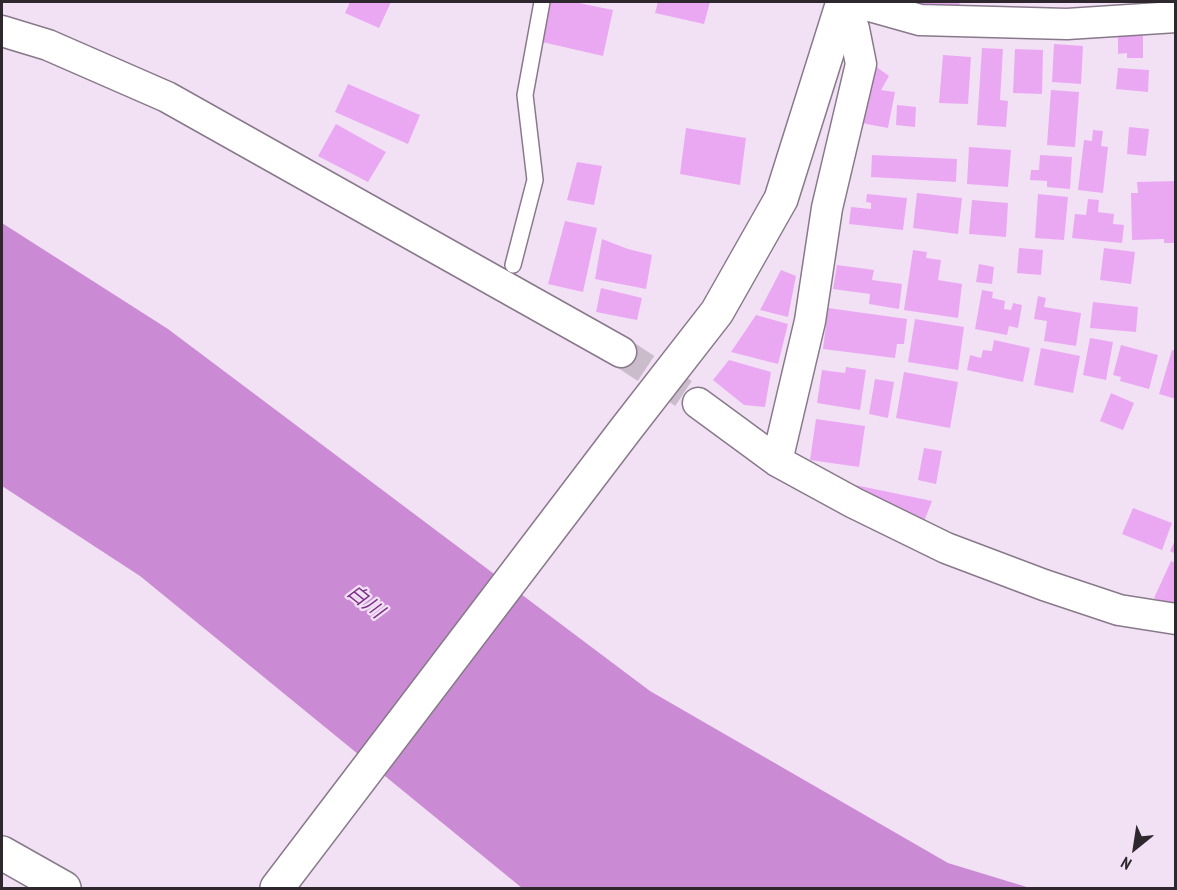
<!DOCTYPE html>
<html>
<head>
<meta charset="utf-8">
<style>
	body { margin:0 }
	#map { position:relative; width:1177px; height:890px; overflow:hidden; background:#f2e1f4; font-family:"PT Sans Narrow",sans-serif }
	canvas { display:block }
	.frame { position:absolute; inset:0; border:3px solid #2e272e; pointer-events:none }
	.north { position:absolute; left:1105px; top:818px; width:60px; height:60px; -webkit-text-stroke:4px #f2e1f4; paint-order:stroke; rotate:210deg; font-size:16px; font-weight:700; line-height:24px; text-align:center; color:#2e272e }
	.north::after { content:''; display:block; margin:auto; width:21px; height:27px; background:#2e272e; clip-path:polygon(50% 0,100% 100%,50% 72%,0 100%) }
</style>
</head>
<body>
<div id="map">
<canvas width="1177" height="890"></canvas>
<div class="frame"></div>
<div class="north">N</div>
</div>
<script>
const g = document.querySelector('canvas').getContext('2d');
g.lineJoin = 'round';
function fill(path, color) { g.fillStyle = color; g.fill(path, 'evenodd'); }
function stroke(path, color, width, dash) { g.strokeStyle = color; g.lineWidth = width; g.lineCap = dash ? 'butt' : 'round'; g.setLineDash(dash || []); g.stroke(path); }
function label(font, color, halo, rows, align = 'center') {
  g.font = font + ' "PT Sans Narrow","Noto Sans JP",sans-serif'; g.lineWidth = 4.5; g.setLineDash([]); g.textBaseline = 'middle'; g.strokeStyle = halo; g.fillStyle = color; for (const [text, x, y, turn = 0] of rows) {
    g.save(); g.translate(x, y); g.rotate((+turn || 0) * Math.PI / 180); g.textAlign = isNaN(turn) ? turn : align; if (halo) g.strokeText(text, 0, 0); g.fillText(text, 0, 0); g.restore();
  }
}
const water = new Path2D(`
	M 2,223 L 168,329 L 650,691 L 948,863 L 1030,888 L 522,888 L 140,576 L 2,486 Z`);
const building = new Path2D(`
	M 350,2 L 391,2 L 379,28 L 345,13 Z
	M 549,2 L 574,2 L 613,10 L 603,56 L 542,42 Z
	M 658,2 L 710,2 L 704,24 L 655,13 Z
	M 917,2 L 960,2 L 958,17 L 915,9 Z
	M 1143,32 L 1143,58 L 1127,58 L 1127,53 L 1118,54 L 1118,33 Z
	M 1054,44 L 1083,46 L 1081,84 L 1052,82 Z
	M 982,48 L 1003,49 L 1000,100 L 1008,101 L 1006,127 L 977,125 Z
	M 1015,49 L 1043,50 L 1042,94 L 1013,93 Z
	M 943,55 L 971,57 L 968,104 L 939,103 Z
	M 874,65 L 889,76 L 881,90 L 895,92 L 888,128 L 856,122 Z
	M 1118,68 L 1149,70 L 1148,92 L 1116,89 Z
	M 348,84 L 420,115 L 408,144 L 335,112 Z
	M 1051,90 L 1079,92 L 1075,147 L 1047,145 Z
	M 897,105 L 916,107 L 915,127 L 896,125 Z
	M 336,124 L 386,152 L 368,182 L 318,156 Z
	M 1129,127 L 1149,129 L 1146,156 L 1127,154 Z
	M 686,128 L 746,138 L 740,185 L 680,174 Z
	M 1093,130 L 1103,131 L 1101,146 L 1108,147 L 1103,193 L 1078,190 L 1084,140 L 1092,141 Z
	M 969,147 L 1011,150 L 1008,187 L 967,184 Z
	M 872,155 L 957,159 L 956,182 L 871,177 Z
	M 1040,155 L 1072,157 L 1070,189 L 1047,187 L 1047,181 L 1030,180 L 1031,170 L 1039,170 Z
	M 577,162 L 602,166 L 594,205 L 567,200 Z
	M 1176,181 L 1176,243 L 1164,243 L 1164,239 L 1132,240 L 1131,193 L 1138,193 L 1137,182 Z
	M 917,193 L 962,198 L 958,234 L 913,228 Z
	M 867,194 L 907,198 L 903,230 L 849,224 L 851,207 L 871,209 L 871,203 L 866,202 Z
	M 1038,194 L 1068,197 L 1064,240 L 1035,238 Z
	M 1088,199 L 1099,200 L 1098,212 L 1114,214 L 1113,224 L 1124,225 L 1122,243 L 1072,238 L 1075,214 L 1086,215 Z
	M 972,200 L 1008,203 L 1006,237 L 969,234 Z
	M 565,221 L 597,228 L 583,292 L 548,284 Z
	M 602,239 L 628,249 L 652,255 L 646,289 L 595,279 Z
	M 1019,248 L 1043,250 L 1041,275 L 1017,273 Z
	M 1104,248 L 1135,252 L 1131,284 L 1100,280 Z
	M 913,250 L 927,252 L 926,258 L 941,260 L 938,280 L 962,284 L 958,318 L 904,310 Z
	M 979,264 L 994,267 L 992,284 L 976,282 Z
	M 837,265 L 874,270 L 872,280 L 902,284 L 899,309 L 869,304 L 870,294 L 833,289 Z
	M 781,270 L 796,276 L 788,317 L 760,310 Z
	M 601,288 L 642,298 L 637,320 L 596,312 Z
	M 982,290 L 993,292 L 992,298 L 1005,301 L 1004,309 L 1011,310 L 1013,303 L 1022,305 L 1018,328 L 1009,326 L 1007,335 L 975,329 Z
	M 1038,296 L 1046,298 L 1044,307 L 1081,313 L 1076,346 L 1044,341 L 1047,321 L 1034,319 Z
	M 1093,302 L 1138,307 L 1136,332 L 1090,328 Z
	M 828,308 L 907,319 L 904,344 L 897,344 L 895,358 L 823,349 Z
	M 756,315 L 788,324 L 778,364 L 731,352 Z
	M 915,319 L 964,327 L 958,370 L 908,362 Z
	M 1090,338 L 1113,342 L 1106,380 L 1083,375 Z
	M 994,340 L 1030,348 L 1023,382 L 967,370 L 970,355 L 981,358 L 983,350 L 992,351 Z
	M 1121,345 L 1158,355 L 1149,389 L 1120,381 L 1121,377 L 1113,375 Z
	M 1041,348 L 1080,356 L 1073,393 L 1034,385 Z
	M 1172,350 L 1176,351 L 1176,399 L 1159,394 Z
	M 729,360 L 771,372 L 765,407 L 744,405 L 713,380 Z
	M 846,367 L 866,370 L 860,410 L 817,403 L 822,370 L 845,373 Z
	M 904,372 L 958,382 L 950,428 L 896,418 Z
	M 875,379 L 894,382 L 888,418 L 869,414 Z
	M 1111,393 L 1134,403 L 1123,430 L 1100,421 Z
	M 816,419 L 865,426 L 859,467 L 810,460 Z
	M 924,448 L 942,451 L 936,484 L 918,480 Z
	M 855,485 L 932,501 L 921,529 L 851,498 Z
	M 1133,508 L 1172,523 L 1162,550 L 1122,534 Z
	M 1176,538 L 1176,554 L 1170,551 Z
	M 1171,561 L 1176,563 L 1176,608 L 1154,598 Z`);
const minorTunnel = new Path2D(`
	M 621,352 L 698,403`);
const service = new Path2D(`
	M 513,265 L 535,180 L 525,95 L 542,2`);
const minor = new Path2D(`
	M 856,2 L 920,20 L 1067,24 L 1176,17
	M 2,31 L 48,45 L 167,97 L 621,352
	M 698,403 L 777,461 L 854,503 L 946,548 L 1044,585 L 1119,610 L 1176,619
	M 777,461 L 810,321 L 827,208 L 861,64 L 854,29 L 845,2`);
const tertiary = new Path2D(`
	M 2,853 L 64,888
	M 277,888 L 626,429 L 717,312 L 781,199 L 843,2`);
const waterNames = [
	["白川",365,602,39]
];
fill(water, '#cb8bd4');
fill(building, '#eaa8f3');
stroke(minorTunnel, '#cbbccc', 30, [30, 15]);
stroke(service, '#88798a', 18);
stroke(minor, '#88798a', 33);
stroke(tertiary, '#88798a', 36);
stroke(service, '#fff', 15);
stroke(minor, '#fff', 30);
stroke(tertiary, '#fff', 33);
label('italic 20px', '#7d3087', '#f2e1f4', waterNames);
</script>
</body>
</html>
